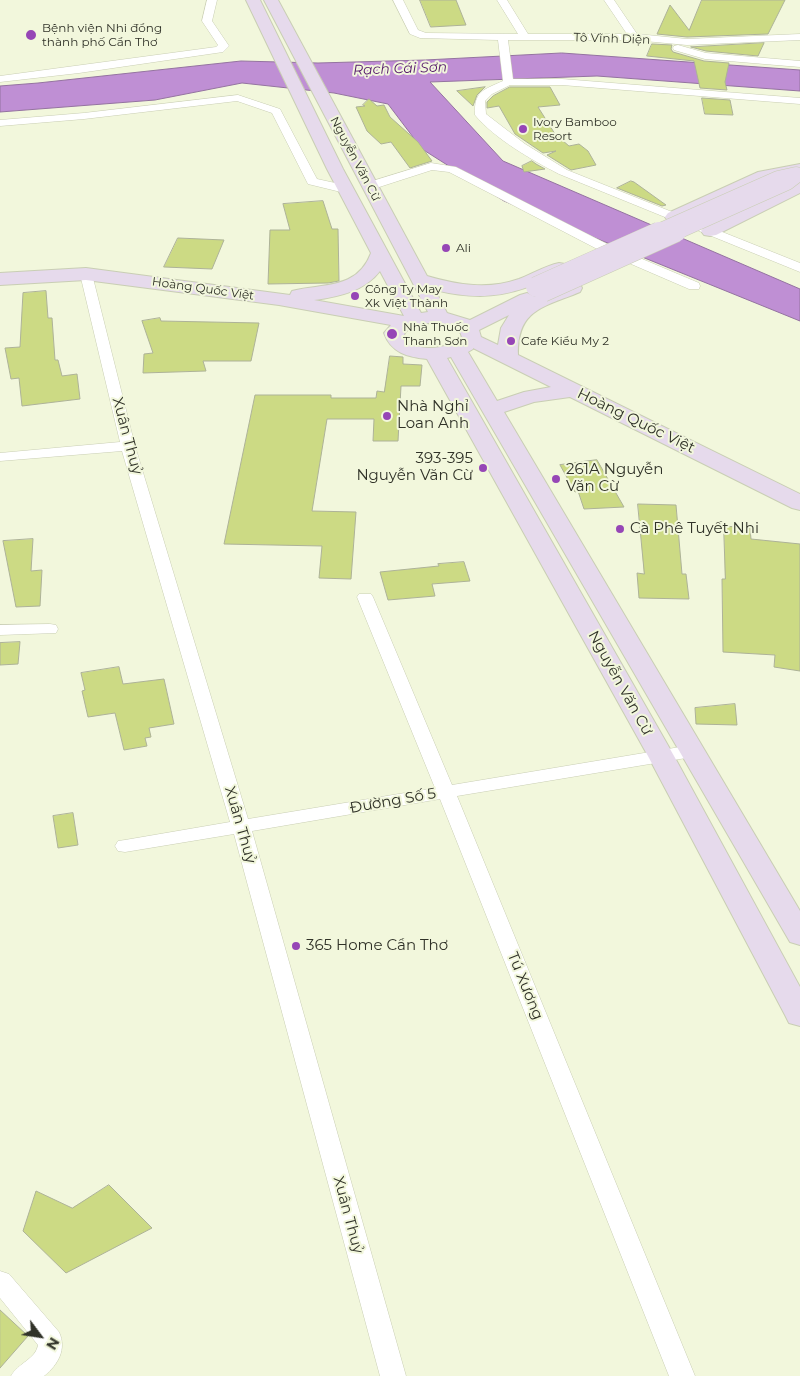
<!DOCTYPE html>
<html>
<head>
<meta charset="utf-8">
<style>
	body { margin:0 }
	#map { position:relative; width:800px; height:1376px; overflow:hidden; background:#f2f7dc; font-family:Montserrat,sans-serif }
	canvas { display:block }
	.north { position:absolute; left:15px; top:1311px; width:50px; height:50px; -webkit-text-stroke:4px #f2f7dc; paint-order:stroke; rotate:121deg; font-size:14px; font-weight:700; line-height:20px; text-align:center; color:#303228 }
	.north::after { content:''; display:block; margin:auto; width:18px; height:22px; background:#303228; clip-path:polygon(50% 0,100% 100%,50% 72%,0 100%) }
</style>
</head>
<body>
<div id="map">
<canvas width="800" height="1376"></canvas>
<div class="north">N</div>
</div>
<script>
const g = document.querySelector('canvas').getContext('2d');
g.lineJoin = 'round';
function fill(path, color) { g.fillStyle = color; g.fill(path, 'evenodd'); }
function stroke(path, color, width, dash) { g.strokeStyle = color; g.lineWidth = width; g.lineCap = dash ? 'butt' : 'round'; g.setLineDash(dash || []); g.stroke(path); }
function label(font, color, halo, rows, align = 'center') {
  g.font = font + ' Montserrat,sans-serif'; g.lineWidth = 4; g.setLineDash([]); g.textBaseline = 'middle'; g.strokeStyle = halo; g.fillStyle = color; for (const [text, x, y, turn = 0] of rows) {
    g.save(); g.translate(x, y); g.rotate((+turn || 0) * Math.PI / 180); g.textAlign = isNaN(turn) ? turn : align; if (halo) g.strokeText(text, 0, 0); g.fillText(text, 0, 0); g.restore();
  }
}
const water = new Path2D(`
	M 562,53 L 800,70 L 800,91 L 597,76 L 430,82 L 503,161 L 800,289 L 800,321 L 504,201 L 422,149 L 388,104 L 334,93 L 242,83 L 155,100 L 0,112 L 0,86 L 38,83 L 241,61 L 318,63 L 425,60 Z`);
const building = new Path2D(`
	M 420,0 L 456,0 L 466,25 L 431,27 Z
	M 702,0 L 785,0 L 768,34 L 687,37 L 657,34 L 670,5 L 689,30 Z
	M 764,43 L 758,56 L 706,51 L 691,47 Z
	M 652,44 L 672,45 L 671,49 L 673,52 L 704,61 L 729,63 L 725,82 L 727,90 L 700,88 L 694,61 L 647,56 Z
	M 485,87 L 477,95 L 473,106 L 457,91 Z
	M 510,87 L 550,87 L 560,105 L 538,107 L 555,134 L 569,146 L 579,144 L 588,151 L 596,165 L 571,170 L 547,155 L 556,151 L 543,153 L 515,134 L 499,106 L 487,108 L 487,102 L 493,96 Z
	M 702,98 L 730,100 L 733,115 L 705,114 Z
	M 369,99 L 377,106 L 384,105 L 390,117 L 418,142 L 432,161 L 410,168 L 391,142 L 381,144 L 367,131 L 356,107 L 365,106 L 363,105 Z
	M 532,161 L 536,164 L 545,169 L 524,172 L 522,166 Z
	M 631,181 L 634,182 L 666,205 L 662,206 L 617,188 Z
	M 323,201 L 332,229 L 338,229 L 339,281 L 328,283 L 268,284 L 270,230 L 290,230 L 283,204 Z
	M 178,238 L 224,240 L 212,269 L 164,267 Z
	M 46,291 L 48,318 L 52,318 L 55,360 L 58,360 L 62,376 L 77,374 L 80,399 L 22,406 L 19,378 L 11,379 L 5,348 L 20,347 L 23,293 Z
	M 160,318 L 161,321 L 259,323 L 251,361 L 203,361 L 206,371 L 143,373 L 144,354 L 153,353 L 142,321 Z
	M 390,356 L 403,357 L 403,364 L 422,365 L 420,386 L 401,386 L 398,441 L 373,441 L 374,419 L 327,419 L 312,511 L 356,512 L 351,579 L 319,578 L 322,546 L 224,544 L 255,395 L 331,395 L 331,398 L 376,398 L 377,391 L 384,392 Z
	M 597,460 L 624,507 L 584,509 L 578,491 L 575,492 L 560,465 Z
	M 638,504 L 676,505 L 682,574 L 686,574 L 689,599 L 639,598 L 637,573 L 644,574 Z
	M 724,526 L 750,528 L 751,539 L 800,544 L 800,671 L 774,667 L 775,655 L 723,652 L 722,579 L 725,579 Z
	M 33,539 L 31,571 L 42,570 L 40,606 L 16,607 L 3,541 Z
	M 464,562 L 470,581 L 432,584 L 435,596 L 388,600 L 380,572 L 439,566 L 438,564 Z
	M 20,642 L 18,664 L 0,665 L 0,643 Z
	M 119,667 L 123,684 L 164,679 L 174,724 L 149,728 L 151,737 L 145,738 L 147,746 L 124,750 L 115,713 L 88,717 L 82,691 L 85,690 L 81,673 Z
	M 735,704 L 737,725 L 696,724 L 695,708 Z
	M 73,813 L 78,845 L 58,848 L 53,816 Z
	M 109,1185 L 152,1228 L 66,1273 L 23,1231 L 36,1191 L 72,1208 Z
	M 0,1310 L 28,1336 L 0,1368 Z`);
const street = new Path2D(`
	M 207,0 L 217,0 L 212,21 L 229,46 L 223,52 L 79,73 L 0,82 L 0,76 L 216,47 L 218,45 L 202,21 Z
	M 393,0 L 403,0 L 418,30 L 426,33 L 518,34 L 497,0 L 507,0 L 528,34 L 627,34 L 604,0 L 614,0 L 637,34 L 687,39 L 800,34 L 800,40 L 687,45 L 634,40 L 508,40 L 513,79 L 562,79 L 800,98 L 800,104 L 562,85 L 510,85 L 492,94 L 485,101 L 486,114 L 525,144 L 567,170 L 800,263 L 800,272 L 559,174 C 532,160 495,139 475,115 C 474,91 483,90 503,81 L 498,40 L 420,38 L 410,34 Z
	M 678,45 L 706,53 L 800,61 L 800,67 L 705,59 L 674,50 L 673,48 L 674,46 Z
	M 238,95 L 280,109 L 317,179 L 349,186 L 351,189 L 349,192 L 345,193 L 308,184 L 272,113 L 237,101 L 84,119 L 0,126 L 0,120 L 84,113 Z
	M 431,163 L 456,167 L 609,245 L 699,283 L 700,286 L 699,289 L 689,289 L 601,251 L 449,172 L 432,170 L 370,190 L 364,186 L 366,183 Z
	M 86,270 L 92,274 L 135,446 L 248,819 L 435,788 L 357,597 L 359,594 L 371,594 L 373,597 L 452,785 L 692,745 L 698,747 L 701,751 L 698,755 L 692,757 L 457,796 L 695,1376 L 669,1376 L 440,799 L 252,831 L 406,1376 L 380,1376 L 234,834 L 125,852 L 118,851 L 115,846 L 118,841 L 125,840 L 230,822 L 122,451 L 0,461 L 0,453 L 120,442 L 80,274 Z
	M 50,624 L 56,625 L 58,629 L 56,633 L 0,635 L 0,625 Z
	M 0,1271 L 9,1274 L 59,1332 C 67,1349 58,1365 44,1376 L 11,1376 C 18,1363 36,1359 38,1345 L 0,1298 Z`);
const secondary = new Path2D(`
	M 246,0 L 260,0 L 343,169 L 421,313 L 428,312 L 264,0 L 278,0 L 427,276 C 458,285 488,290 519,279 C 532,274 545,266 559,263 L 565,264 L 568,268 L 565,272 C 515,294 489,303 435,290 L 447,313 L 470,320 L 520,295 L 527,293 L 535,297 C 548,291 566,281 580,284 L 582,288 L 580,292 C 544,307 517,309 518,355 L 800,494 L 800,510 L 792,508 L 570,397 L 534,402 L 504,412 L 800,911 L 800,945 L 790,942 L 451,357 L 447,358 L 674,756 L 800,987 L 800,1026 L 789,1023 L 785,1015 L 648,756 L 427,359 C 408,357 391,353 384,333 L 391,325 L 279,305 L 86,280 L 0,285 L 0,273 L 86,268 L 290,295 L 292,291 C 323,283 357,290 371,253 L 327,169 ZM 380,271 L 404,316 L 314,300 C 338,297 365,291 380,271 ZM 509,315 L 501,328 L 498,345 L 481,337 L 479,330 ZM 429,323 C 442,323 460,323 462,338 C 448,349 412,355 404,334 L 411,326 ZM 473,349 L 473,348 L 551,387 L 524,392 L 497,401 L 468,352 Z
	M 800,164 L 800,174 L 769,180 L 680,221 L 674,222 L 668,221 L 665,217 L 668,213 L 758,172 Z
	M 800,181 L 800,193 L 716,235 L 710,236 L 704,235 L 701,231 L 704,227 Z`);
const secondaryBridgeFar1 = new Path2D(`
	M 656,233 L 778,179 L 796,175 L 787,182 L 673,233`);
const secondaryBridge = new Path2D(`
	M 536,287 L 659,232
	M 543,292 L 676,232`);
const markers = [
	[31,35,6,"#9646b6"],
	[523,129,5,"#9646b6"],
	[446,248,5,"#9646b6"],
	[355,296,5,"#9646b6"],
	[392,334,6,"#9646b6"],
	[511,341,5,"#9646b6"],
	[387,416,5,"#9646b6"],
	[483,468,5,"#9646b6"],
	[556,479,5,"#9646b6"],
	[620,529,5,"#9646b6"],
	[296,946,5,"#9646b6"]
];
const farPoinames = [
	["Bệnh viện Nhi đồng",42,28],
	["thành phố Cần Thơ",42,42],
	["Ivory Bamboo",533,122],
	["Resort",533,136],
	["Ali",456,248],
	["Công Ty May",365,289],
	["Xk Việt Thành",365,303],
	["Nhà Thuốc",403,327],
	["Thanh Sơn",403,341],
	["Cafe Kiều My 2",521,341]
];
const farStreetnames = [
	["Tô Vĩnh Diện",612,39,2],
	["Nguyễn Văn Cừ",355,159,62],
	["Hoàng Quốc Việt",203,289,8]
];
const farWaternames = [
	["Rạch Cái Sơn",400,69,-2]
];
const poiNames = [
	["Nhà Nghỉ",397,407],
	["Loan Anh",397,424],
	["393-395",473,459,"right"],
	["Nguyễn Văn Cừ",473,476,"right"],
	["261A Nguyễn",566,470],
	["Văn Cừ",566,487],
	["Cà Phê Tuyết Nhi",630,529],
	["365 Home Cần Thơ",306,946]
];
const streetNames = [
	["Hoàng Quốc Việt",636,421,26],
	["Xuân Thuỷ",127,436,75],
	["Nguyễn Văn Cừ",620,683,61],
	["Đường Số 5",393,801,-10],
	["Xuân Thuỷ",240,825,74],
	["Tú Xương",525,986,68],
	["Xuân Thuỷ",348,1215,75]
];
fill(water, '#bf8fd4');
stroke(water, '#9473a0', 1);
fill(building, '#ccda84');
stroke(building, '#adb298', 1);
stroke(street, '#c9ceb4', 1);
stroke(secondary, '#c9ceb4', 2);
fill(street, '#fff');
fill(secondary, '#e6daec');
stroke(secondaryBridgeFar1, '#c9ceb4', 17, []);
stroke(secondaryBridge, '#c9ceb4', 21, []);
stroke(secondaryBridgeFar1, '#e6daec', 16);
stroke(secondaryBridge, '#e6daec', 20);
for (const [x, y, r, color] of markers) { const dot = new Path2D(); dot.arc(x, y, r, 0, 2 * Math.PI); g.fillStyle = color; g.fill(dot); stroke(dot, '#f2f7dc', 2); }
label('12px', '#303228', '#f2f7dc', farPoinames, 'left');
label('12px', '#303228', '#f2f7dc', farStreetnames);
label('italic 14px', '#521568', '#f2f7dc', farWaternames);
label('15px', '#303228', '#f2f7dc', poiNames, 'left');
label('15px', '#303228', '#f2f7dc', streetNames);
</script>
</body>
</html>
